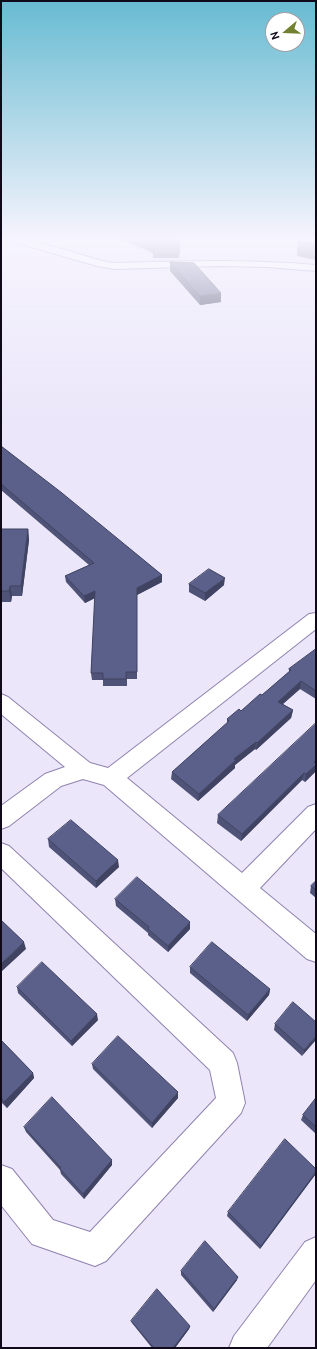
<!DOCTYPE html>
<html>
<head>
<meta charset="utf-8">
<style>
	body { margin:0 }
	#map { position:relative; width:317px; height:1349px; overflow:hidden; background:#ebe6fa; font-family:Cabin,sans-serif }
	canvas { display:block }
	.frame { position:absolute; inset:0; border:2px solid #0f0919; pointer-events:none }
	.north { position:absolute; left:265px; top:12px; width:40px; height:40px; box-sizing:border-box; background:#fff; border:1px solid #9f9da3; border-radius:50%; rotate:251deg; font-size:11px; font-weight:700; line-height:16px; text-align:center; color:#0f0919 }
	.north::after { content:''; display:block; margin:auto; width:14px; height:18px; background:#728130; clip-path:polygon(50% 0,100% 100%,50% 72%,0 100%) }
</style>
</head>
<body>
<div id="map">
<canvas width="317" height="1349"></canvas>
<div class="frame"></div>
<div class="north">N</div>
</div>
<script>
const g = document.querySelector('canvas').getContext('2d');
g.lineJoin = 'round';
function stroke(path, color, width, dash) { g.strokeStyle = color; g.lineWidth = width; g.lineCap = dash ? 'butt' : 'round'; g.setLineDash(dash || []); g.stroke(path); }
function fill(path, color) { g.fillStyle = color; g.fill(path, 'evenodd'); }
const minor = new Path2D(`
	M 3,237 L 21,237 L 102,261 L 115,263 C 182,261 249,259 316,265 L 316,271 L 267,267 L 218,266 L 115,269 L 97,266 L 4,239 Z
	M 316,613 L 316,629 L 127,778 L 242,873 L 308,807 L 316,804 L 316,829 L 260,888 L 316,934 L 316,962 L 307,959 L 104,785 L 83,779 L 61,786 L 9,826 L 1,829 L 1,806 L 45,774 L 65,767 L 1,714 L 1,694 L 8,697 L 90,763 L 108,768 L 309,614 Z
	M 1,843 L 9,846 L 233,1053 L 237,1063 L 245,1103 L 241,1113 L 106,1261 L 95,1266 L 32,1244 L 1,1205 L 1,1165 L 12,1169 L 53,1220 L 90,1232 L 216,1098 L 210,1070 L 1,868 Z
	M 316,1237 L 316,1280 L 267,1348 L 229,1348 L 234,1336 L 305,1242 Z`);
const wall = new Path2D(`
	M 116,237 L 180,237 L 179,258 L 153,258 L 153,253 Z
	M 299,241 L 316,243 L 316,260 L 297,256 Z
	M 170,262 L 221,302 L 200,305 L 170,271 Z
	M 1,446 L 162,575 L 162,582 L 137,595 L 137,679 L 127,679 L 127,686 L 103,686 L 103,680 L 92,680 L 91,673 L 95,598 L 85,603 L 66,582 L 65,576 L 89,565 L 1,490 Z
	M 1,529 L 28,529 L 29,540 L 22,596 L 12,596 L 11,602 L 1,602 Z
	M 189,584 L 224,585 L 205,601 L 189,592 Z
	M 316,649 L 316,699 L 300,689 L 283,704 L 293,710 L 291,718 L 256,750 L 255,749 L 235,765 L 235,768 L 198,801 L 171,779 L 172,772 L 227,723 L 227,719 L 241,711 L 262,695 L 289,672 L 289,669 Z
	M 316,725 L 315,772 L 305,782 L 302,780 L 241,841 L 217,823 L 218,815 Z
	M 48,839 L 119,867 L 96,888 L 49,847 Z
	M 316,881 L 316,898 L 310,893 L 311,886 Z
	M 115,899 L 190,929 L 168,952 L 148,935 L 148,933 L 116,906 Z
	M 190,967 L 270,989 L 269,995 L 247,1021 L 190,973 Z
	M 17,987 L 98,1020 L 72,1046 L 18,993 Z
	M 316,1022 L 302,1056 L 274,1030 L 275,1024 Z
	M 1,1040 L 33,1073 L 34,1078 L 7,1108 L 1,1102 Z
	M 92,1064 L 178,1098 L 152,1128 L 93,1069 Z
	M 316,1098 L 316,1134 L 301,1120 L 303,1115 Z
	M 24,1127 L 112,1160 L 112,1165 L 84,1199 L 61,1174 L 60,1170 L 26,1132 Z
	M 316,1169 L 316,1172 L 315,1175 L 260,1249 L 227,1216 L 228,1212 Z
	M 181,1271 L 237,1280 L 213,1312 L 181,1275 Z
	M 131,1321 L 190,1326 L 189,1329 L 175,1348 L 152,1348 L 132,1323 Z`);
const shadedWall = new Path2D(`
	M 221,293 L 221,302 L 200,305 L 200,296 Z
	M 28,529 L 29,540 L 22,596 L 21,586 Z
	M 162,575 L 162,582 L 137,595 L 137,679 L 137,588 Z
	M 225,578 L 224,585 L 205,601 L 205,593 Z
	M 10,586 L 12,596 L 11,602 L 9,591 Z
	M 95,591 L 95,598 L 85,603 L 84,596 Z
	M 301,681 L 300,689 L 277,709 L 278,702 Z
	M 293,710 L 291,718 L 256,750 L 257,743 Z
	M 256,742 L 255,749 L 235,765 L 235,768 L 198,801 L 199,794 L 234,759 Z
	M 316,761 L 316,767 L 315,772 L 305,782 L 306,774 Z
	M 304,773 L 302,780 L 241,841 L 242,834 Z
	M 118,860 L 119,867 L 96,888 L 96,881 Z
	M 190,922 L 190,929 L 168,952 L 168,946 Z
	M 24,942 L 26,949 L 1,972 L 1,964 Z
	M 270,989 L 269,995 L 247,1021 L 248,1015 Z
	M 97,1014 L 98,1020 L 72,1046 L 71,1041 Z
	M 316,1036 L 316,1040 L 302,1056 L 304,1050 Z
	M 33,1073 L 34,1078 L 7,1108 L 4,1102 Z
	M 178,1092 L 178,1098 L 152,1128 L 152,1123 Z
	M 112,1160 L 112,1165 L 84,1199 L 83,1194 Z
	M 316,1172 L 315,1175 L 260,1249 L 261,1246 Z
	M 238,1277 L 237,1280 L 213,1312 L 214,1309 Z
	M 190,1326 L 189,1329 L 175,1348 L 173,1348 Z`);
const building = new Path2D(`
	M 125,237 L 180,237 L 179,254 L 153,254 L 154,249 Z
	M 299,241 L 316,243 L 316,255 L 298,252 Z
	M 170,262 L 194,263 L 221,293 L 200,296 Z
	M 1,446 L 62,493 L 162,575 L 137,588 L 137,672 L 126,672 L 126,679 L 103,679 L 103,673 L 91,673 L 95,591 L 84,596 L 65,576 L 94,563 L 1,484 Z
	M 1,529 L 28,529 L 21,586 L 10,586 L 9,591 L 1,591 Z
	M 209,569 L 225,578 L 205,593 L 189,584 Z
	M 316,649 L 316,691 L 301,681 L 278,702 L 293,710 L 257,743 L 256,742 L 234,759 L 236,760 L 199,794 L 172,772 L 229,721 L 227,719 L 239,709 L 241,711 L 260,694 L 262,695 L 291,670 L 289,669 Z
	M 315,724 L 316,725 L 316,761 L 314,762 L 316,764 L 316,765 L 306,774 L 304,773 L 242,834 L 218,815 Z
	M 71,820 L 118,860 L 96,881 L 48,839 Z
	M 137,877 L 190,922 L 168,946 L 148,929 L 149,927 L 115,899 Z
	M 316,881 L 316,890 L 311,886 Z
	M 1,920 L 24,942 L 1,964 Z
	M 212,942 L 270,989 L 248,1015 L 190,967 Z
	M 42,962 L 97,1014 L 71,1041 L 17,987 Z
	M 293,1002 L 316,1022 L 316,1036 L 304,1050 L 275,1024 Z
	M 118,1036 L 178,1092 L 152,1123 L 92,1064 Z
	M 1,1040 L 33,1073 L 4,1102 L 1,1098 Z
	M 52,1097 L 112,1160 L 83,1194 L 60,1169 L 61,1168 L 24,1127 Z
	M 316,1098 L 316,1127 L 303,1115 Z
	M 285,1139 L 316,1169 L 316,1172 L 261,1246 L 228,1212 Z
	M 205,1241 L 238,1277 L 214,1309 L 181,1271 Z
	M 157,1289 L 190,1326 L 173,1348 L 154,1348 L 131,1321 Z`);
stroke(minor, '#9082af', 2);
fill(minor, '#fff');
fill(wall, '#4e5377');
fill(shadedWall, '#404361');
fill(building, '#5b608a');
stroke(building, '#404361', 1);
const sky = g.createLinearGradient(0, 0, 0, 426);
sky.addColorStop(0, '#67bbd2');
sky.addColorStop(0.56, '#f6f4fd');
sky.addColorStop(1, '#f6f4fd00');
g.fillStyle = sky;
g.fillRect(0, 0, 317, 426);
</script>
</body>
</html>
